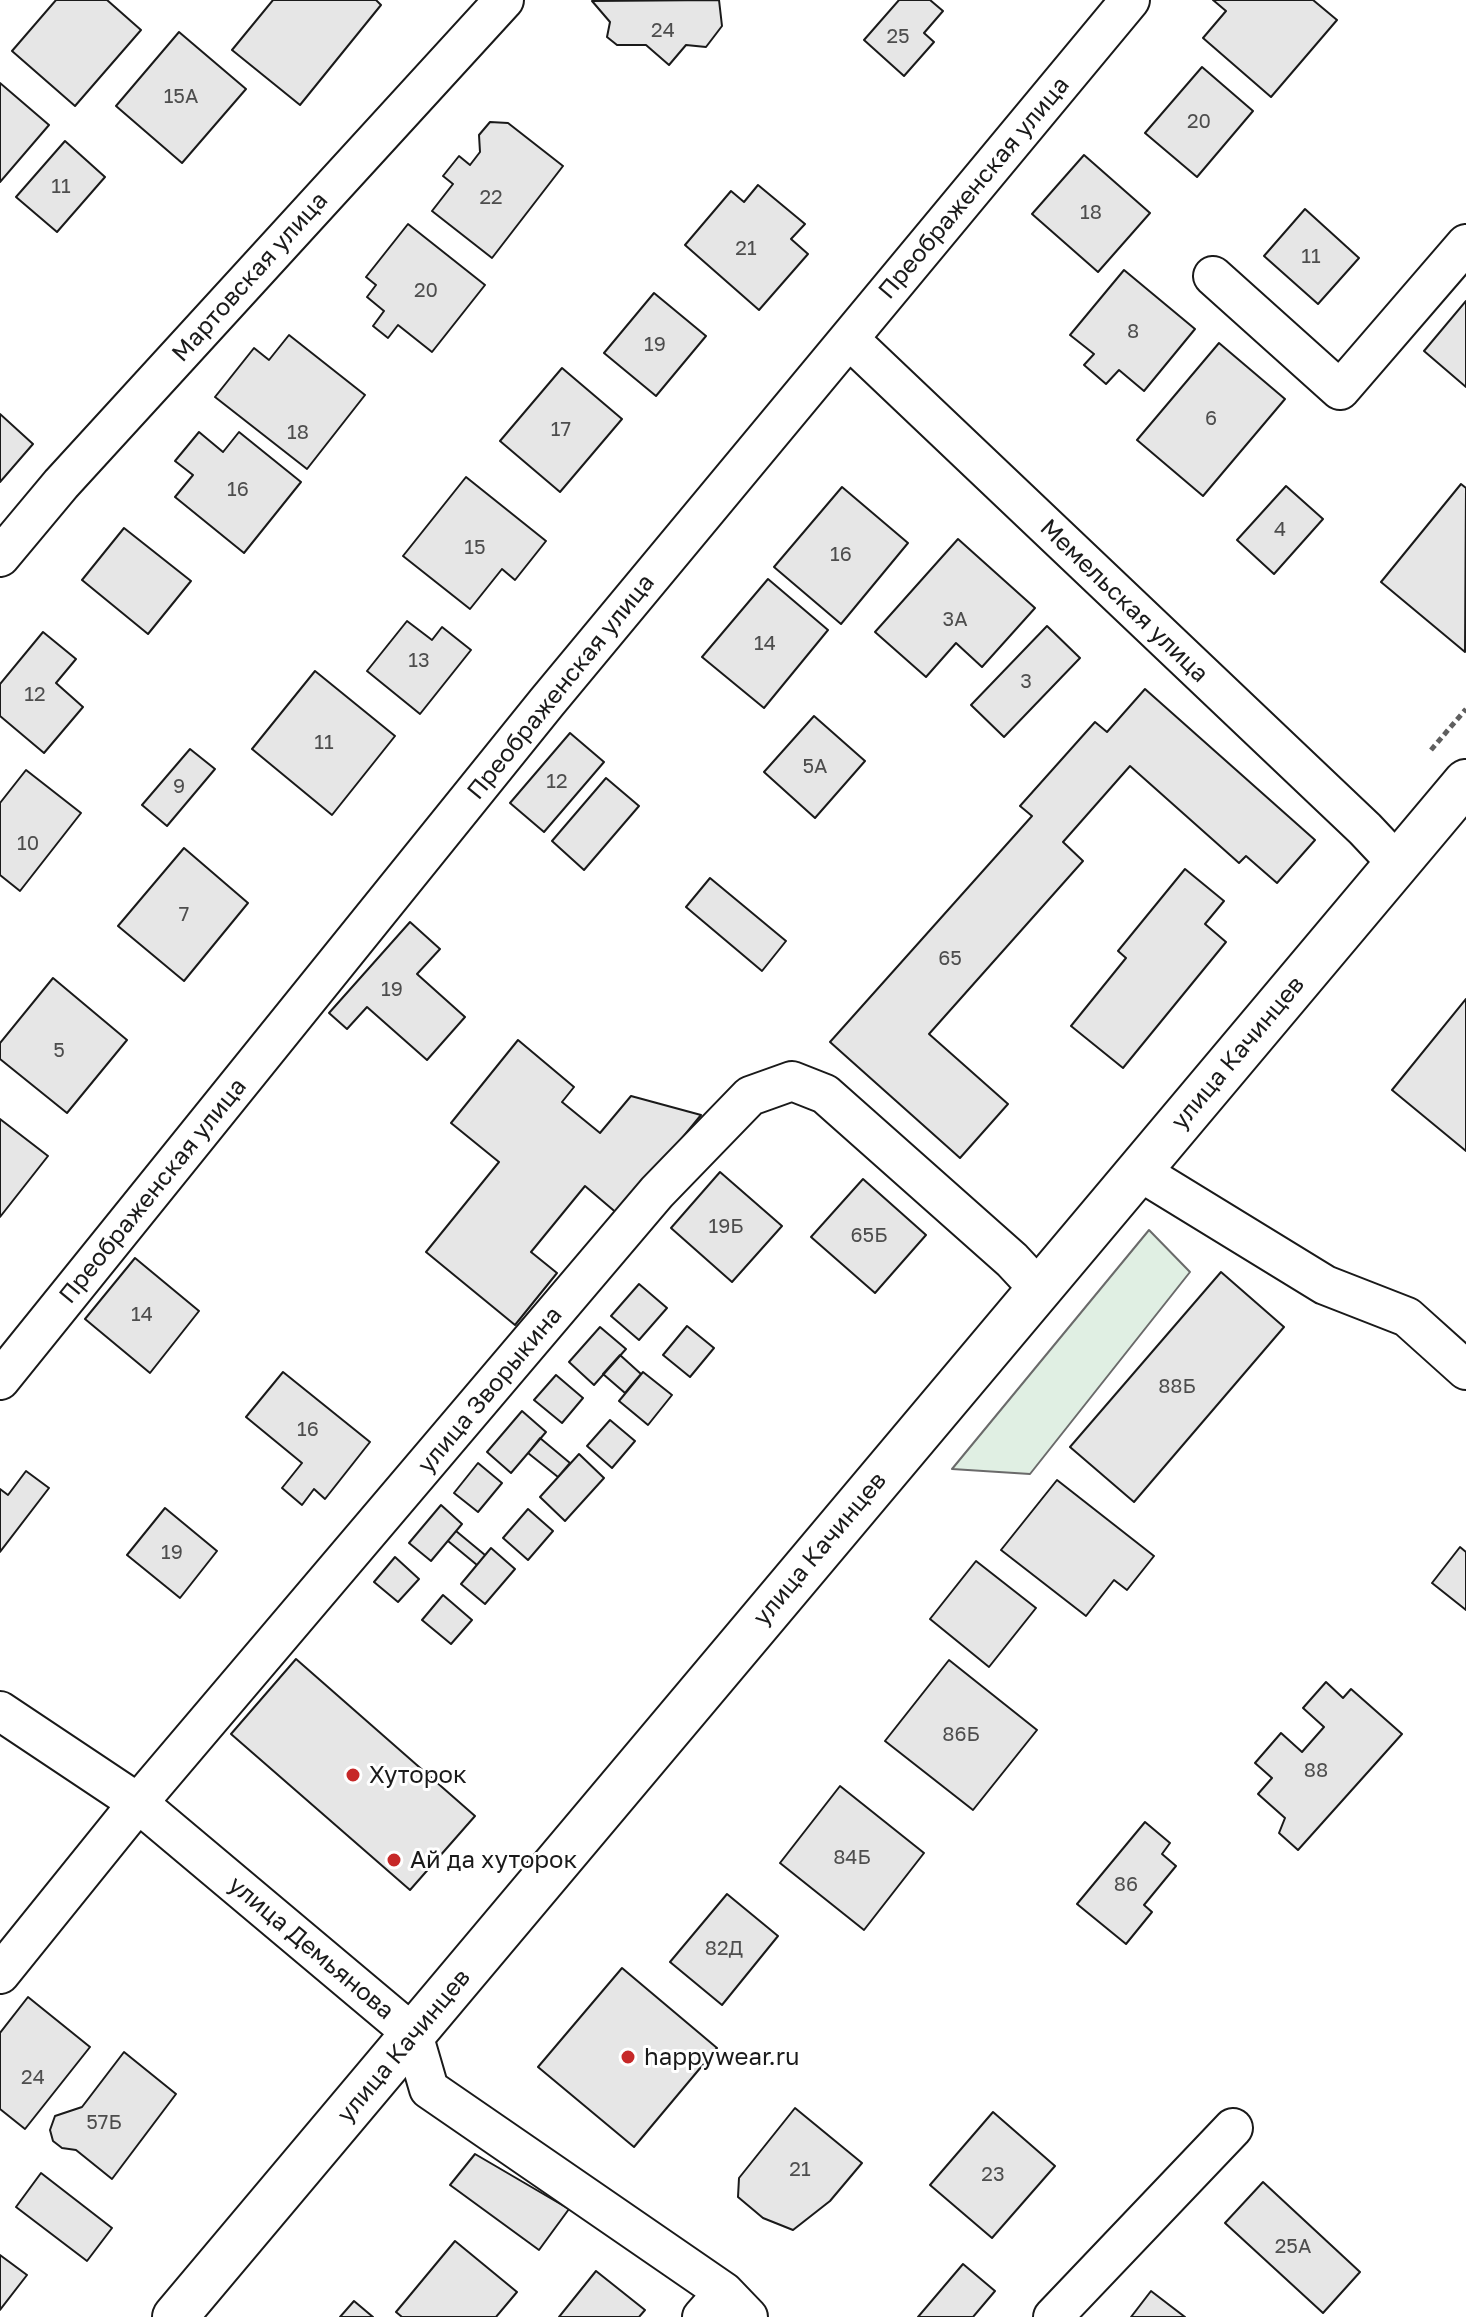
<!DOCTYPE html>
<html>
<head>
<meta charset="utf-8">
<style>
	body { margin:0 }
	canvas { display:block; background:#fff }
</style>
</head>
<body>
<canvas width="1466" height="2317"></canvas>
<script>
const g = document.querySelector('canvas').getContext('2d');
g.lineJoin = 'round';
function fill(path, color) { g.fillStyle = color; g.fill(path, 'evenodd'); }
function stroke(path, color, width, dash) { g.strokeStyle = color; g.lineWidth = width; g.lineCap = dash ? 'butt' : 'round'; g.setLineDash(dash || []); g.stroke(path); }
function label(font, color, halo, rows, align = 'center') {
  g.font = font + ' "Golos Text",sans-serif'; g.lineWidth = 6; g.setLineDash([]); g.textBaseline = 'middle'; g.strokeStyle = halo; g.fillStyle = color; for (const [text, x, y, turn = 0] of rows) {
    g.save(); g.translate(x, y); g.rotate((+turn || 0) * Math.PI / 180); g.textAlign = isNaN(turn) ? turn : align; if (halo) g.strokeText(text, 0, 0); g.fillText(text, 0, 0); g.restore();
  }
}
const green = new Path2D(`
	M 1149,1230 L 1190,1272 L 1030,1474 L 952,1469 Z`);
const building = new Path2D(`
	M 56,0 L 107,0 L 141,30 L 75,106 L 12,51 Z
	M 273,0 L 376,0 L 381,5 L 300,105 L 232,50 Z
	M 719,0 L 722,26 L 706,47 L 686,45 L 669,65 L 646,45 L 617,45 L 607,37 L 610,22 L 592,1 Z
	M 899,0 L 930,0 L 943,11 L 924,33 L 934,42 L 904,76 L 864,40 Z
	M 1213,0 L 1313,0 L 1337,20 L 1271,97 L 1203,38 L 1226,11 Z
	M 179,32 L 246,89 L 182,163 L 116,106 Z
	M 1202,67 L 1253,111 L 1197,177 L 1145,133 Z
	M 0,83 L 49,125 L 0,182 Z
	M 490,122 L 508,123 L 563,166 L 492,258 L 432,211 L 453,184 L 443,176 L 459,156 L 470,165 L 480,152 L 479,135 Z
	M 65,141 L 105,177 L 57,232 L 16,197 Z
	M 1084,155 L 1150,213 L 1098,272 L 1032,214 Z
	M 758,185 L 805,224 L 791,239 L 808,254 L 759,310 L 685,245 L 731,191 L 744,202 Z
	M 1305,209 L 1359,258 L 1318,304 L 1264,256 Z
	M 408,224 L 485,285 L 432,352 L 398,325 L 388,338 L 373,326 L 384,311 L 367,297 L 376,285 L 366,277 Z
	M 1124,270 L 1195,329 L 1144,391 L 1119,370 L 1106,384 L 1084,365 L 1094,354 L 1070,335 Z
	M 654,293 L 706,336 L 656,396 L 604,353 Z
	M 1466,301 L 1466,387 L 1424,351 Z
	M 289,335 L 365,395 L 307,469 L 215,397 L 254,348 L 269,360 Z
	M 1219,343 L 1285,399 L 1203,496 L 1137,440 Z
	M 562,368 L 622,419 L 560,492 L 500,441 Z
	M 0,414 L 33,444 L 0,482 Z
	M 199,432 L 223,452 L 239,432 L 301,482 L 244,553 L 175,497 L 193,475 L 175,461 Z
	M 466,477 L 546,541 L 515,580 L 502,569 L 470,609 L 403,556 Z
	M 1461,484 L 1466,488 L 1465,652 L 1381,582 Z
	M 1286,486 L 1323,519 L 1274,574 L 1237,540 Z
	M 842,487 L 908,543 L 841,624 L 774,567 Z
	M 124,528 L 191,581 L 148,634 L 82,580 Z
	M 958,539 L 1035,608 L 982,667 L 956,643 L 926,677 L 875,632 Z
	M 768,579 L 828,630 L 764,708 L 702,657 Z
	M 407,621 L 432,640 L 442,627 L 471,650 L 420,714 L 367,671 Z
	M 1047,626 L 1080,658 L 1004,737 L 971,705 Z
	M 43,632 L 76,659 L 56,683 L 83,707 L 44,753 L 0,716 L 0,684 Z
	M 315,671 L 395,736 L 332,815 L 252,749 Z
	M 1145,689 L 1315,840 L 1277,883 L 1246,856 L 1239,863 L 1130,766 L 1063,842 L 1083,861 L 929,1034 L 1008,1104 L 960,1158 L 830,1042 L 1032,816 L 1020,806 L 1095,722 L 1107,732 Z
	M 814,716 L 865,761 L 815,818 L 764,772 Z
	M 570,733 L 604,762 L 544,832 L 510,803 Z
	M 190,749 L 215,769 L 167,826 L 142,805 Z
	M 26,770 L 81,813 L 20,891 L 0,875 L 0,803 Z
	M 606,778 L 639,806 L 584,870 L 552,841 Z
	M 184,848 L 248,903 L 184,981 L 118,926 Z
	M 1185,869 L 1224,901 L 1205,924 L 1226,942 L 1123,1068 L 1071,1026 L 1126,958 L 1118,951 Z
	M 710,878 L 786,941 L 762,971 L 686,907 Z
	M 410,922 L 440,949 L 417,974 L 465,1017 L 427,1060 L 367,1007 L 347,1029 L 329,1013 Z
	M 53,978 L 127,1040 L 67,1113 L 0,1059 L 0,1043 Z
	M 1466,999 L 1466,1151 L 1392,1090 Z
	M 518,1040 L 574,1087 L 562,1102 L 600,1133 L 631,1096 L 701,1115 L 619,1215 L 585,1186 L 531,1252 L 557,1273 L 515,1325 L 426,1252 L 499,1162 L 451,1123 Z
	M 0,1119 L 48,1156 L 0,1217 Z
	M 720,1172 L 782,1226 L 732,1282 L 671,1228 Z
	M 863,1179 L 926,1235 L 875,1293 L 811,1237 Z
	M 135,1258 L 199,1311 L 150,1373 L 85,1319 Z
	M 1221,1272 L 1284,1327 L 1134,1502 L 1070,1447 Z
	M 639,1284 L 667,1308 L 639,1340 L 611,1316 Z
	M 687,1326 L 714,1348 L 690,1377 L 663,1355 Z
	M 600,1327 L 626,1349 L 594,1385 L 569,1362 Z
	M 620,1355 L 641,1374 L 625,1393 L 603,1374 Z
	M 283,1372 L 370,1442 L 325,1499 L 314,1489 L 302,1505 L 282,1488 L 302,1463 L 246,1417 Z
	M 643,1372 L 672,1395 L 648,1425 L 619,1401 Z
	M 556,1375 L 583,1398 L 562,1423 L 534,1400 Z
	M 522,1411 L 546,1432 L 511,1473 L 487,1452 Z
	M 610,1420 L 635,1441 L 612,1468 L 587,1446 Z
	M 540,1438 L 570,1463 L 558,1477 L 528,1453 Z
	M 579,1454 L 604,1478 L 565,1521 L 540,1497 Z
	M 478,1463 L 502,1483 L 478,1512 L 454,1493 Z
	M 26,1471 L 49,1488 L 0,1552 L 0,1489 L 8,1495 Z
	M 1057,1480 L 1154,1556 L 1127,1590 L 1114,1580 L 1086,1616 L 1001,1550 Z
	M 441,1505 L 462,1524 L 431,1561 L 409,1543 Z
	M 165,1508 L 217,1551 L 180,1598 L 127,1555 Z
	M 528,1509 L 553,1531 L 528,1560 L 503,1538 Z
	M 456,1531 L 485,1555 L 477,1565 L 448,1541 Z
	M 1460,1547 L 1466,1552 L 1466,1610 L 1432,1583 Z
	M 491,1548 L 515,1569 L 485,1604 L 461,1584 Z
	M 395,1557 L 419,1579 L 398,1602 L 374,1582 Z
	M 976,1561 L 1036,1608 L 989,1667 L 930,1619 Z
	M 443,1595 L 472,1620 L 451,1644 L 422,1620 Z
	M 296,1659 L 475,1816 L 410,1890 L 231,1734 Z
	M 949,1660 L 1037,1730 L 973,1810 L 885,1741 Z
	M 1326,1682 L 1343,1698 L 1351,1689 L 1402,1734 L 1298,1850 L 1279,1833 L 1285,1818 L 1258,1794 L 1272,1778 L 1255,1763 L 1281,1733 L 1302,1752 L 1324,1727 L 1303,1708 Z
	M 840,1786 L 924,1853 L 864,1930 L 780,1863 Z
	M 1145,1822 L 1170,1843 L 1162,1854 L 1176,1866 L 1144,1905 L 1152,1912 L 1126,1944 L 1077,1904 Z
	M 727,1894 L 778,1936 L 722,2005 L 670,1962 Z
	M 622,1968 L 717,2048 L 634,2147 L 538,2067 Z
	M 28,1997 L 90,2047 L 25,2129 L 0,2109 L 0,2033 Z
	M 124,2052 L 176,2094 L 112,2179 L 76,2150 L 62,2148 L 53,2141 L 50,2130 L 55,2116 L 82,2107 Z
	M 795,2108 L 862,2163 L 830,2201 L 793,2230 L 763,2218 L 738,2197 L 739,2178 Z
	M 993,2112 L 1055,2166 L 992,2238 L 930,2185 Z
	M 475,2154 L 569,2209 L 539,2250 L 450,2185 Z
	M 41,2173 L 112,2228 L 87,2261 L 16,2207 Z
	M 1263,2182 L 1360,2272 L 1323,2313 L 1225,2223 Z
	M 455,2241 L 517,2292 L 496,2317 L 402,2317 L 396,2312 Z
	M 0,2255 L 27,2275 L 0,2310 Z
	M 963,2264 L 995,2291 L 973,2317 L 918,2317 Z
	M 596,2271 L 645,2310 L 639,2317 L 559,2317 Z
	M 1151,2291 L 1185,2317 L 1131,2317 Z
	M 354,2301 L 373,2317 L 340,2317 Z`);
const path = new Path2D(`
	M 1431,750 L 1466,709`);
const minor = new Path2D(`
	M 1213,276 L 1340,390 L 1466,244
	M 849,339 L 1365,829 L 1397,863
	M 0,557 L 61,484 L 504,0
	M 1139,1171 L 1325,1285 L 1407,1317 L 1466,1370
	M 0,1380 L 547,702 L 1130,0
	M 0,1711 L 138,1803 L 413,2034 L 429,2089 L 724,2292 L 748,2317
	M 0,1974 L 138,1803 L 657,1192 L 750,1096 L 792,1081 L 825,1094 L 1012,1260 L 1039,1289
	M 702,2317 L 724,2292
	M 1053,2317 L 1233,2128`);
const secondary = new Path2D(`
	M 175,2317 L 1466,782`);
const markers = [
	[353,1775,8,"#c62828"],
	[394,1860,8,"#c62828"],
	[628,2057,8,"#c62828"]
];
const numberNames = [
	["24",663,31],
	["25",898,37],
	["15А",181,97],
	["20",1199,122],
	["11",61,187],
	["22",491,198],
	["18",1091,213],
	["21",746,249],
	["11",1311,257],
	["20",426,291],
	["8",1133,332],
	["19",655,345],
	["6",1211,419],
	["17",561,430],
	["18",298,433],
	["16",238,490],
	["4",1280,530],
	["15",475,548],
	["16",841,555],
	["3А",955,620],
	["14",765,644],
	["13",419,661],
	["3",1026,682],
	["12",35,695],
	["11",324,743],
	["5А",815,767],
	["12",557,782],
	["9",179,787],
	["10",28,844],
	["7",184,915],
	["65",950,959],
	["19",392,990],
	["5",59,1051],
	["19Б",726,1227],
	["65Б",869,1236],
	["14",142,1315],
	["88Б",1177,1387],
	["16",308,1430],
	["19",172,1553],
	["86Б",961,1735],
	["88",1316,1771],
	["84Б",852,1858],
	["86",1126,1885],
	["82Д",724,1949],
	["24",33,2078],
	["57Б",104,2123],
	["21",800,2170],
	["23",993,2175],
	["25А",1293,2247]
];
const streetNames = [
	["Преображенская улица",974,188,-50],
	["Мартовская улица",250,277,-48],
	["Мемельская улица",1124,601,44],
	["Преображенская улица",561,687,-51],
	["улица Качинцев",1238,1053,-50],
	["Преображенская улица",153,1191,-51],
	["улица Зворыкина",490,1390,-50],
	["улица Качинцев",820,1549,-50],
	["улица Демьянова",311,1948,40],
	["улица Качинцев",404,2046,-50]
];
const poiNames = [
	["Хуторок",369,1775],
	["Ай да хуторок",410,1860],
	["happywear.ru",644,2057]
];
fill(green, '#e0efe3');
stroke(green, '#6a6a6a', 2);
fill(building, '#e6e6e6');
stroke(building, '#1a1a1a', 2);
stroke(minor, '#1a1a1a', 42);
stroke(secondary, '#1a1a1a', 48);
stroke(path, '#5f5f5f', 5, [6, 4]);
stroke(minor, '#fff', 38);
stroke(secondary, '#fff', 44);
for (const [x, y, r, color] of markers) { const dot = new Path2D(); dot.arc(x, y, r, 0, 2 * Math.PI); g.fillStyle = color; g.fill(dot); stroke(dot, '#fff', 3); }
label('20px', '#4d4d4d', null, numberNames);
label('24px', '#1a1a1a', '#fff', streetNames);
label('24px', '#1a1a1a', '#fff', poiNames, 'left');
</script>
</body>
</html>
